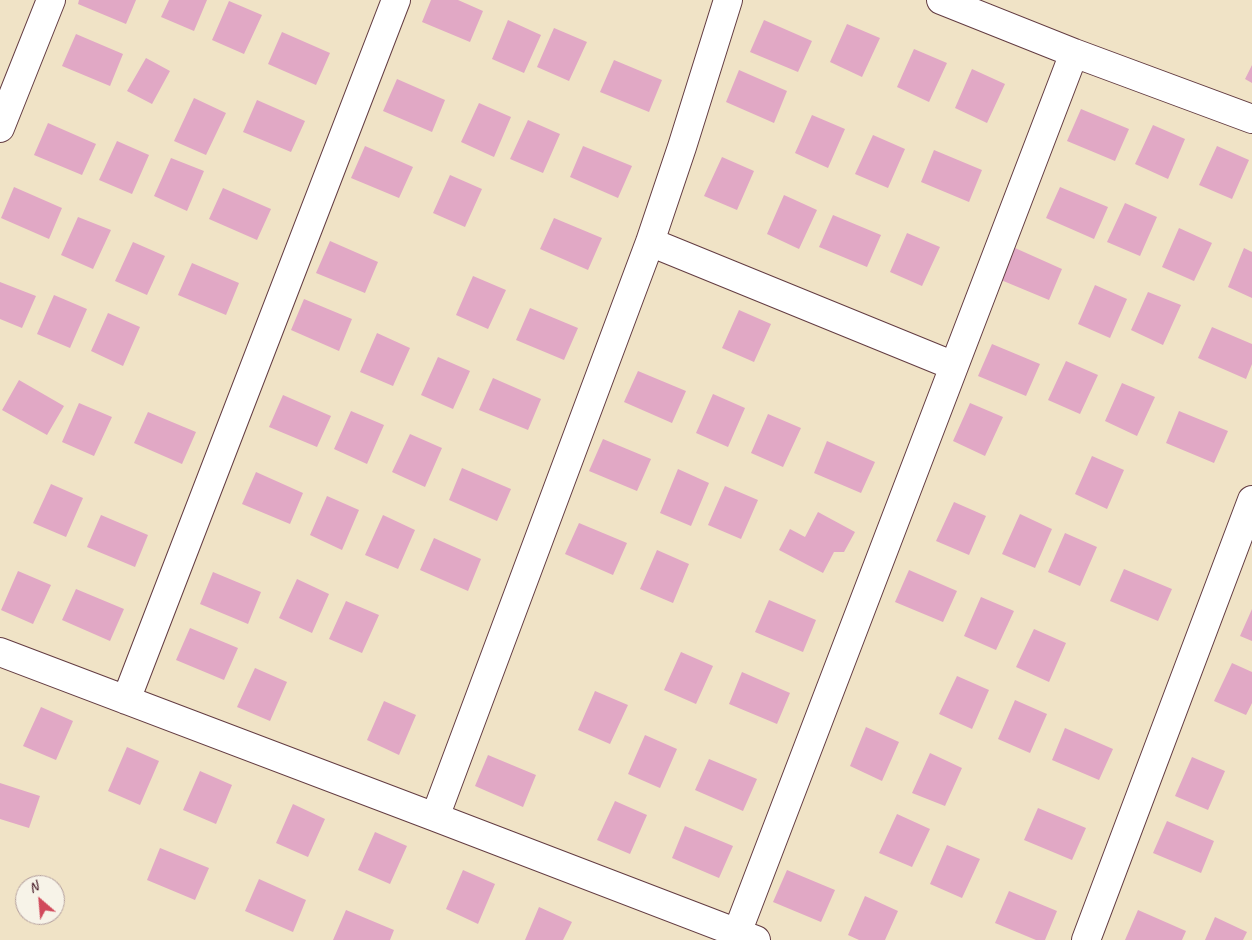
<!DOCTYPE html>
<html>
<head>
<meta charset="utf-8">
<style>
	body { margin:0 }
	#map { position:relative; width:1252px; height:940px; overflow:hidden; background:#f0e3c6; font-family:Caveat,sans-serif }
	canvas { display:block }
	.north { position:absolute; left:15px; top:875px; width:50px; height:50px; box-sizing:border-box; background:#f7f3e8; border:1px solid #b29e9c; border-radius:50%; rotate:333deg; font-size:14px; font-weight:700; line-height:20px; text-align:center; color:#4a1f2b }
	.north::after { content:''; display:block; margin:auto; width:18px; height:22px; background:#d1495b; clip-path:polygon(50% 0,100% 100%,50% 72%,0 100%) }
</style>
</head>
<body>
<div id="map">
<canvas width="1252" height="940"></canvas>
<div class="north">N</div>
</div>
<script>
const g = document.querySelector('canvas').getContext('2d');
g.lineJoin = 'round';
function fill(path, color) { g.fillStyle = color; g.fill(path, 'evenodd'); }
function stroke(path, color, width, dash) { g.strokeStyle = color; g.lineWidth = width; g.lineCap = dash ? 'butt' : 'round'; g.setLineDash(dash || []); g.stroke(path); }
const building = new Path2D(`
	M 79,0 L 136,0 L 126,24 L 78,4 Z
	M 169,0 L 207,0 L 194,31 L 161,17 Z
	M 431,0 L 458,0 L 483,11 L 470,42 L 422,22 Z
	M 229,1 L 262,15 L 244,54 L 212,40 Z
	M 508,20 L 541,35 L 524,73 L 492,59 Z
	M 764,20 L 812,41 L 798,72 L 750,52 Z
	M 847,24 L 880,38 L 862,77 L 830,62 Z
	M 554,28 L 587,42 L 569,81 L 537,67 Z
	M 282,32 L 330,53 L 316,85 L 268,64 Z
	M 76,34 L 123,54 L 110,86 L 62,66 Z
	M 914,49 L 947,63 L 929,102 L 897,87 Z
	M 146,58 L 170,71 L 152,104 L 127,91 Z
	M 614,60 L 662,80 L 649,112 L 600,92 Z
	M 1252,65 L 1252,83 L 1245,79 Z
	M 972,69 L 1005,84 L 987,123 L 955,108 Z
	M 739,70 L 787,91 L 774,123 L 726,102 Z
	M 397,79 L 445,100 L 432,132 L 383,111 Z
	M 194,98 L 226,113 L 206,155 L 174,141 Z
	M 257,100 L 305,121 L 291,152 L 243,132 Z
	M 479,103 L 511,117 L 494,157 L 461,142 Z
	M 1081,109 L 1129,129 L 1115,161 L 1067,141 Z
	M 812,115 L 845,129 L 828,168 L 795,153 Z
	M 528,120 L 560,134 L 543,173 L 510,159 Z
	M 48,123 L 96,144 L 82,175 L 34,155 Z
	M 1153,125 L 1185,139 L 1168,179 L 1135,164 Z
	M 873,135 L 905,149 L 888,188 L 855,174 Z
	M 117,141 L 149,155 L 132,194 L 99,180 Z
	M 365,146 L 413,167 L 399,198 L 351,178 Z
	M 583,146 L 632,166 L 618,198 L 570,177 Z
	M 1217,146 L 1249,160 L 1232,199 L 1199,185 Z
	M 934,150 L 982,170 L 969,202 L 921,182 Z
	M 722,157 L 754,171 L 737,210 L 704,196 Z
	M 171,158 L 204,171 L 187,211 L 154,196 Z
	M 450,175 L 482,189 L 465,227 L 433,213 Z
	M 14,187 L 62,208 L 49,239 L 1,218 Z
	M 1060,187 L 1108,207 L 1094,239 L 1046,218 Z
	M 223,188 L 271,209 L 257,240 L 209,219 Z
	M 784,195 L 817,210 L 799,249 L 767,234 Z
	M 1125,203 L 1157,217 L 1140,256 L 1107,242 Z
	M 833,215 L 881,235 L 867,267 L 819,247 Z
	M 78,217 L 111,230 L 93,269 L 61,255 Z
	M 554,218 L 602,238 L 588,270 L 540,249 Z
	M 1179,228 L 1212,243 L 1194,281 L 1162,267 Z
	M 907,233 L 940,247 L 922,286 L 890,272 Z
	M 330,241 L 378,262 L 365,293 L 316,273 Z
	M 133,242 L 165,256 L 147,295 L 115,281 Z
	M 1015,248 L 1062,269 L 1049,300 L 1001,280 Z
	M 1244,248 L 1252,252 L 1252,298 L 1228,287 Z
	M 192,263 L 239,283 L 226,315 L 178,295 Z
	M 473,276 L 506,290 L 488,329 L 456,315 Z
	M 0,282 L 36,296 L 22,328 L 0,319 Z
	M 1095,285 L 1127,299 L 1110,338 L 1078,324 Z
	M 1148,292 L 1181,305 L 1163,345 L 1131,330 Z
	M 54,295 L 87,309 L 70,348 L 37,334 Z
	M 304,299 L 352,319 L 339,351 L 291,330 Z
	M 530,308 L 578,328 L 564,360 L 516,340 Z
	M 739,310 L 771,324 L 754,362 L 722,348 Z
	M 108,313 L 140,327 L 123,366 L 91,351 Z
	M 1212,327 L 1252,344 L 1252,364 L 1246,379 L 1198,358 Z
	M 377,333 L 410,348 L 393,386 L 360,372 Z
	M 992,344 L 1040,364 L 1026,396 L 978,376 Z
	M 438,357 L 470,371 L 453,409 L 421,395 Z
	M 1066,361 L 1098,375 L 1080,414 L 1048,400 Z
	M 638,371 L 686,391 L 672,423 L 624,402 Z
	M 493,378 L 541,399 L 528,430 L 479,410 Z
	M 19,380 L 64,406 L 47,435 L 2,410 Z
	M 1122,383 L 1155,397 L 1137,436 L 1105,421 Z
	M 713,394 L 745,408 L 728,447 L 696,433 Z
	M 283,395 L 331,416 L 317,447 L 269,427 Z
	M 79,403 L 112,417 L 94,456 L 62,442 Z
	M 970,403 L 1003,417 L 985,456 L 953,441 Z
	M 351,411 L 384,425 L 367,464 L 334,449 Z
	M 1179,411 L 1228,431 L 1214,463 L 1166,443 Z
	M 148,412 L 196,432 L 182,464 L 134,443 Z
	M 768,414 L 801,428 L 783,467 L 751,453 Z
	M 410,434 L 442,448 L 425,487 L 392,472 Z
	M 603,439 L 651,459 L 637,491 L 589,471 Z
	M 827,441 L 875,462 L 861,493 L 814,473 Z
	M 1092,456 L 1124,470 L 1107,509 L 1075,494 Z
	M 462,468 L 511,489 L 497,521 L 449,500 Z
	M 678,469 L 709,483 L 691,526 L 660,513 Z
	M 256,472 L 303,493 L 290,524 L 242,504 Z
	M 51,484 L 83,498 L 66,537 L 33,523 Z
	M 725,486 L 758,500 L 741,539 L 708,525 Z
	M 327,496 L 359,510 L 342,550 L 310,535 Z
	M 954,502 L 986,516 L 969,555 L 936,541 Z
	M 818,512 L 855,532 L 844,552 L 834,552 L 823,573 L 779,550 L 790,529 L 805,537 Z
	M 1020,514 L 1052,529 L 1035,568 L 1002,554 Z
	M 101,515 L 148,535 L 135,567 L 87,547 Z
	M 383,515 L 415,530 L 398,569 L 365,555 Z
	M 579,523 L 627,543 L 613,575 L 565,554 Z
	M 1065,533 L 1097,547 L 1080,586 L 1048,572 Z
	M 434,538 L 481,559 L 468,591 L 420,570 Z
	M 657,550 L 689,564 L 673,603 L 640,589 Z
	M 1124,569 L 1172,589 L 1158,621 L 1110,601 Z
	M 909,570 L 957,591 L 943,622 L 895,602 Z
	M 18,571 L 51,585 L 33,624 L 1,610 Z
	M 213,572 L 261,592 L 248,624 L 200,604 Z
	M 297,579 L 329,594 L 312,633 L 279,618 Z
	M 76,589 L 124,609 L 110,641 L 62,620 Z
	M 981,597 L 1014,611 L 996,650 L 964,636 Z
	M 769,600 L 816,620 L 803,652 L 755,632 Z
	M 346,601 L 379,615 L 362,653 L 329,639 Z
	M 1252,609 L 1252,641 L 1240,636 Z
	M 190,628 L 238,648 L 224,680 L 176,660 Z
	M 1034,629 L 1066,643 L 1049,682 L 1016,667 Z
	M 681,652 L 713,666 L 696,704 L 664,690 Z
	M 1232,663 L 1252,672 L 1252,703 L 1246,715 L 1214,701 Z
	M 255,668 L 287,682 L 270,721 L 237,707 Z
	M 742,672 L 790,693 L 777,724 L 729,704 Z
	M 957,676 L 989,690 L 972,729 L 939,714 Z
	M 595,691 L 628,705 L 610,744 L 578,730 Z
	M 1015,700 L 1047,714 L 1030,753 L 998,739 Z
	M 384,701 L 416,715 L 399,755 L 367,740 Z
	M 41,707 L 73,721 L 56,760 L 23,746 Z
	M 866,727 L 899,742 L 882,781 L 850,766 Z
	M 1065,728 L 1113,749 L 1099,780 L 1052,760 Z
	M 645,735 L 677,749 L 660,788 L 628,774 Z
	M 127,747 L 159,761 L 140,805 L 108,791 Z
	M 930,753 L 962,768 L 945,806 L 912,793 Z
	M 488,755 L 536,775 L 523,807 L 475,786 Z
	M 1192,757 L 1225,771 L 1208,810 L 1175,796 Z
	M 709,759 L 757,779 L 743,811 L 695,790 Z
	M 200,771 L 232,785 L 216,824 L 183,810 Z
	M 0,783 L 40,796 L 29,828 L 0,819 Z
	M 615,801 L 647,815 L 630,854 L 597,840 Z
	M 293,804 L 325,819 L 308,857 L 276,843 Z
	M 1038,808 L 1086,828 L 1072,860 L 1024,840 Z
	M 897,814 L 930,829 L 912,867 L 879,853 Z
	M 1167,821 L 1214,841 L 1201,873 L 1153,853 Z
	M 685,826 L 733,846 L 719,878 L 672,858 Z
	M 375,832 L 407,846 L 390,884 L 358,870 Z
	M 947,845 L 980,859 L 962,898 L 930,884 Z
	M 160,848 L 209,868 L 195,900 L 147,880 Z
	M 463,870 L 495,884 L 478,924 L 446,909 Z
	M 787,870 L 835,890 L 821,922 L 773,902 Z
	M 259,879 L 306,900 L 293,932 L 245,911 Z
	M 1009,891 L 1057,911 L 1045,940 L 1036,940 L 995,923 Z
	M 865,896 L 898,911 L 885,940 L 859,940 L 848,935 Z
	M 539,907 L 572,922 L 563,940 L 525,940 Z
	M 346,910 L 394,930 L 390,940 L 333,940 Z
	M 1138,910 L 1186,931 L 1182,940 L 1125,940 Z
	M 1215,917 L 1247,932 L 1243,940 L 1205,940 Z`);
const minor = new Path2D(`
	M 941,0 L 1074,53 L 1252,119
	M 0,128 L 51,0
	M 650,242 L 954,366
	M 0,652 L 435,817 L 756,940
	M 126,700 L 396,0
	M 435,817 L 650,242 L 682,147 L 728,0
	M 737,933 L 1074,53
	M 1086,940 L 1252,500`);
fill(building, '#e1a8c5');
stroke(minor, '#633c42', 30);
stroke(minor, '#fff', 28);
</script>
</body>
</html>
